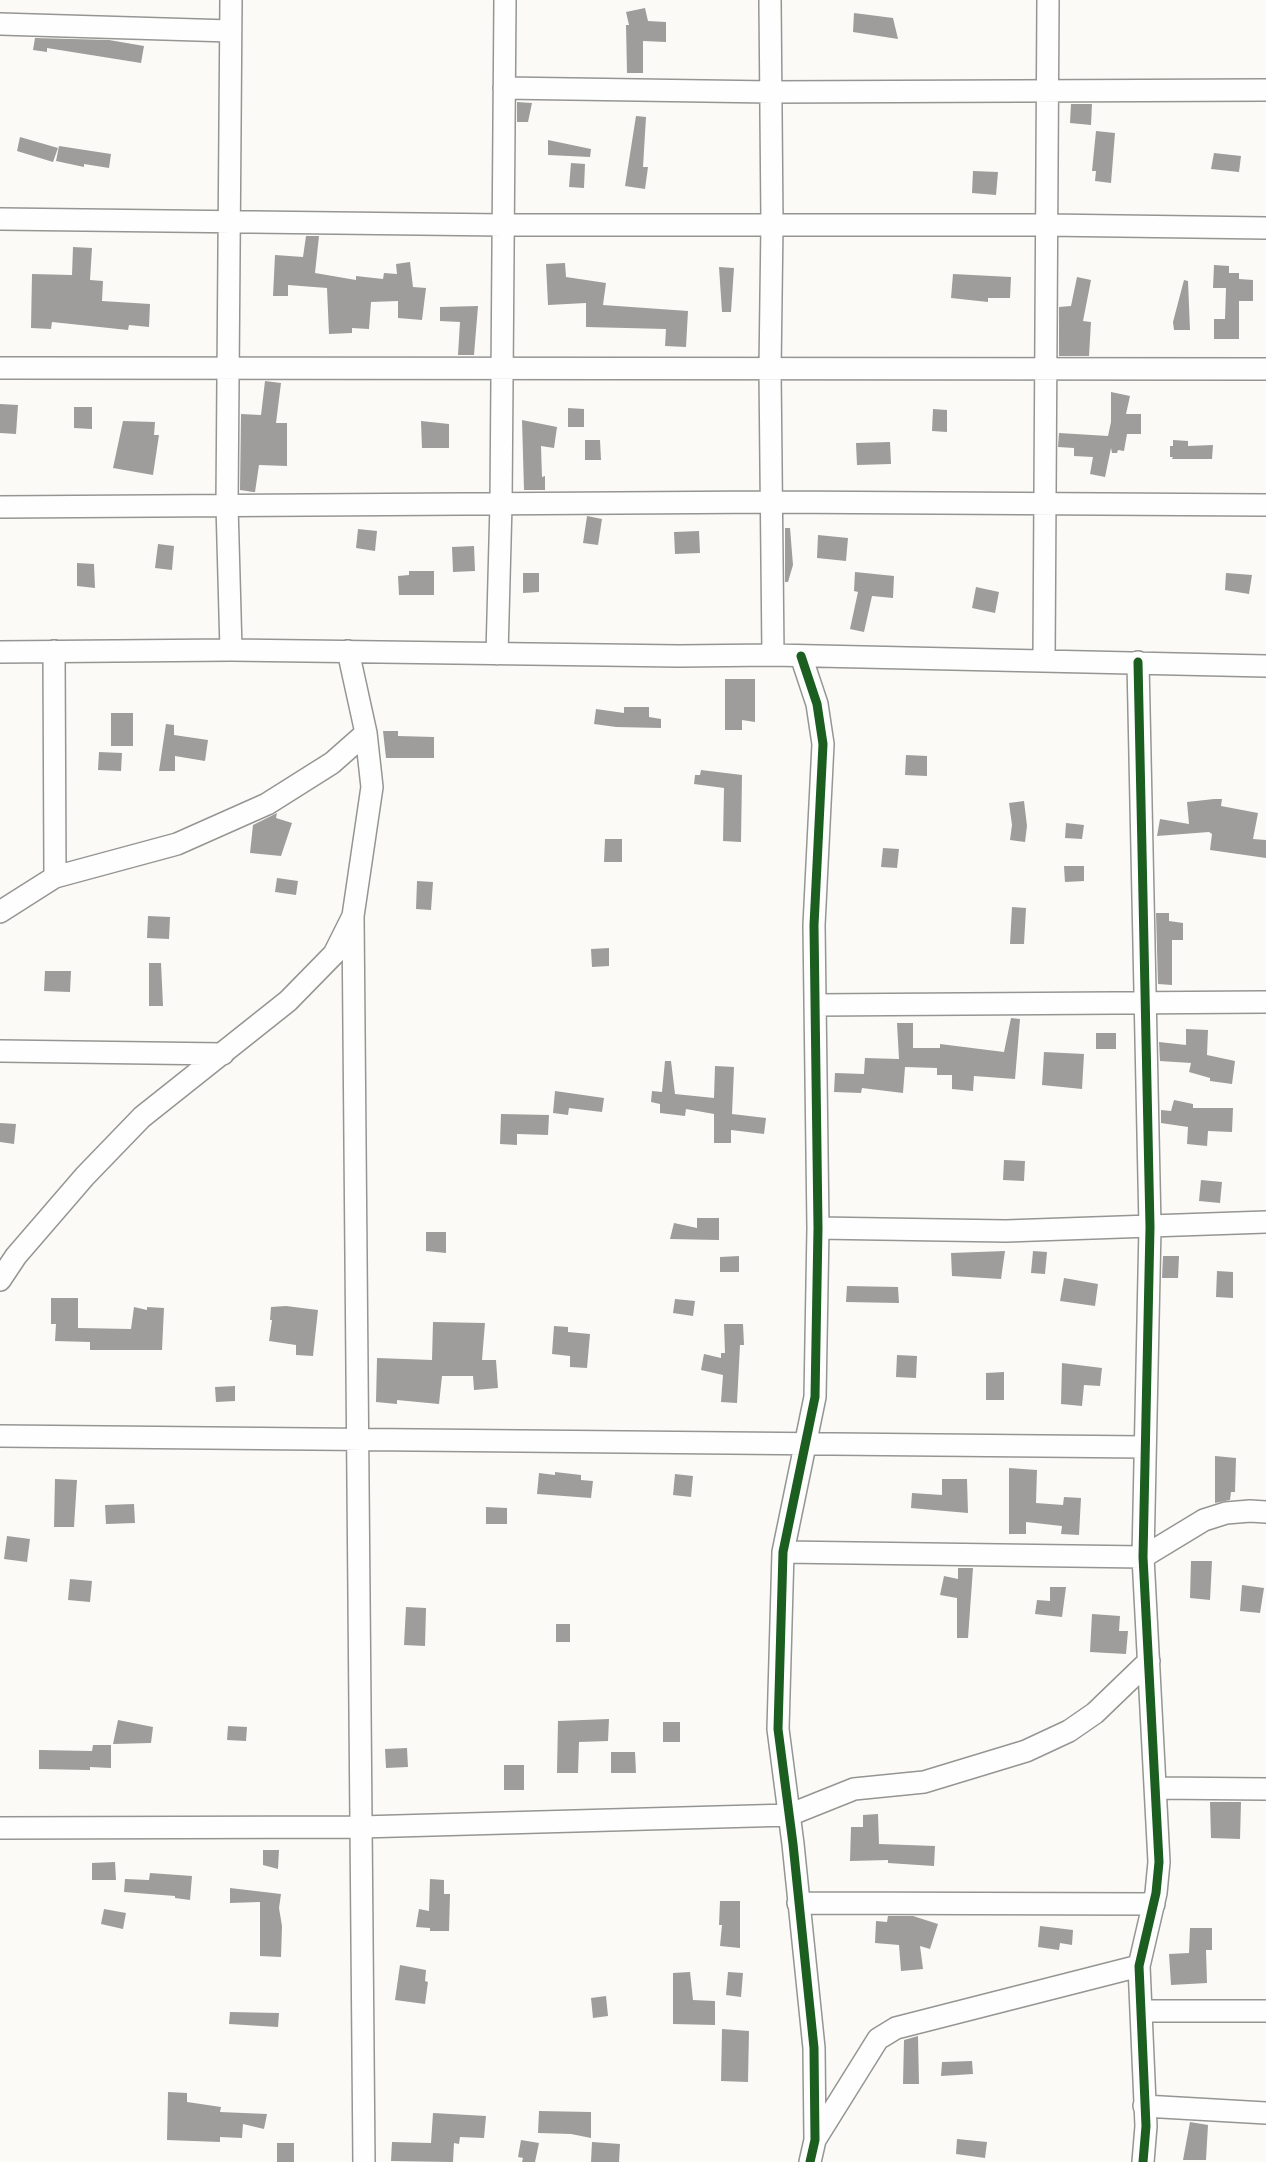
<!DOCTYPE html>
<html>
<head>
<meta charset="utf-8">
<style>
	body { margin:0 }
	canvas { display:block; background:#fbfaf6 }
</style>
</head>
<body>
<canvas width="1266" height="2162"></canvas>
<script>
const g = document.querySelector('canvas').getContext('2d');
g.lineJoin = 'round';
function fill(path, color) { g.fillStyle = color; g.fill(path, 'evenodd'); }
function stroke(path, color, width, dash) { g.strokeStyle = color; g.lineWidth = width; g.lineCap = dash ? 'butt' : 'round'; g.setLineDash(dash || []); g.stroke(path); }
const building = new Path2D(`
	M 645,8 L 648,21 L 666,22 L 666,42 L 643,41 L 643,73 L 627,73 L 626,25 L 629,25 L 626,12 Z
	M 854,13 L 893,18 L 898,39 L 853,32 Z
	M 35,38 L 109,40 L 144,46 L 141,63 L 47,48 L 47,52 L 33,50 Z
	M 517,102 L 532,103 L 528,122 L 517,122 Z
	M 1071,104 L 1092,104 L 1091,125 L 1070,123 Z
	M 636,116 L 646,117 L 643,167 L 648,167 L 645,189 L 625,186 Z
	M 1096,131 L 1115,133 L 1111,183 L 1095,181 L 1096,171 L 1092,171 Z
	M 20,137 L 58,148 L 53,162 L 17,151 Z
	M 548,140 L 591,149 L 590,157 L 548,155 Z
	M 59,146 L 111,154 L 109,168 L 84,164 L 84,167 L 56,161 Z
	M 1214,153 L 1241,156 L 1239,172 L 1211,169 Z
	M 571,163 L 585,164 L 584,188 L 569,187 Z
	M 973,171 L 998,172 L 996,195 L 972,193 Z
	M 306,236 L 319,236 L 315,273 L 356,280 L 356,276 L 383,279 L 384,273 L 397,274 L 396,264 L 410,262 L 413,287 L 426,288 L 422,320 L 398,318 L 398,301 L 371,302 L 369,329 L 352,328 L 352,333 L 329,334 L 327,288 L 288,285 L 288,296 L 273,296 L 275,255 L 303,257 Z
	M 73,247 L 92,248 L 90,280 L 103,281 L 102,301 L 150,304 L 149,327 L 129,325 L 128,330 L 52,322 L 51,329 L 31,328 L 32,274 L 72,275 Z
	M 565,263 L 566,277 L 606,283 L 603,305 L 688,311 L 686,347 L 665,346 L 666,329 L 586,327 L 586,303 L 548,305 L 546,264 Z
	M 1214,265 L 1229,266 L 1229,273 L 1239,273 L 1239,279 L 1253,280 L 1253,301 L 1239,301 L 1239,339 L 1214,339 L 1214,319 L 1225,319 L 1226,288 L 1213,288 Z
	M 719,267 L 734,268 L 731,312 L 722,312 Z
	M 953,274 L 1011,277 L 1010,298 L 988,298 L 988,302 L 951,298 Z
	M 1077,277 L 1091,280 L 1083,321 L 1091,322 L 1089,356 L 1059,356 L 1059,307 L 1071,306 Z
	M 1184,280 L 1188,281 L 1190,330 L 1174,330 L 1173,322 Z
	M 478,306 L 474,355 L 458,355 L 460,322 L 440,321 L 440,307 Z
	M 265,381 L 281,383 L 276,423 L 287,423 L 287,466 L 259,465 L 255,492 L 253,492 L 240,490 L 241,414 L 261,415 Z
	M 1111,392 L 1130,396 L 1126,414 L 1141,414 L 1141,434 L 1127,434 L 1124,451 L 1118,450 L 1117,453 L 1112,453 L 1111,448 L 1105,477 L 1090,474 L 1093,457 L 1074,456 L 1074,448 L 1058,447 L 1059,433 L 1108,436 L 1111,422 Z
	M 0,404 L 18,405 L 16,434 L 0,433 Z
	M 74,407 L 92,407 L 92,429 L 74,428 Z
	M 568,408 L 584,409 L 584,427 L 568,427 Z
	M 933,409 L 947,410 L 947,432 L 932,431 Z
	M 522,420 L 557,427 L 554,448 L 541,446 L 542,477 L 545,476 L 545,490 L 524,490 Z
	M 123,421 L 155,422 L 154,435 L 159,435 L 153,475 L 113,468 Z
	M 421,421 L 449,424 L 449,448 L 422,448 Z
	M 585,440 L 600,440 L 601,460 L 585,460 Z
	M 1173,440 L 1188,441 L 1188,446 L 1213,445 L 1212,459 L 1172,459 L 1173,457 L 1170,457 L 1170,446 L 1173,446 Z
	M 890,442 L 891,464 L 857,465 L 856,443 Z
	M 587,516 L 602,519 L 598,545 L 583,543 Z
	M 785,528 L 790,528 L 793,565 L 788,582 L 785,582 Z
	M 358,529 L 377,531 L 375,551 L 356,548 Z
	M 699,531 L 700,553 L 675,554 L 674,532 Z
	M 818,535 L 848,538 L 846,561 L 817,558 Z
	M 158,544 L 174,546 L 172,570 L 155,568 Z
	M 474,546 L 475,571 L 453,572 L 452,547 Z
	M 77,563 L 94,564 L 95,588 L 77,586 Z
	M 409,571 L 434,571 L 434,595 L 399,595 L 398,576 L 409,575 Z
	M 855,572 L 894,576 L 893,598 L 872,596 L 864,632 L 850,629 L 858,592 L 854,591 Z
	M 523,573 L 539,573 L 539,592 L 523,593 Z
	M 1226,573 L 1252,575 L 1249,594 L 1225,590 Z
	M 976,587 L 999,592 L 995,613 L 972,608 Z
	M 725,679 L 755,679 L 755,722 L 742,720 L 742,730 L 725,730 Z
	M 624,707 L 649,707 L 649,717 L 661,719 L 661,728 L 616,727 L 594,724 L 596,709 L 624,713 Z
	M 111,713 L 133,713 L 133,746 L 111,746 Z
	M 166,724 L 174,725 L 174,735 L 208,740 L 205,761 L 175,756 L 175,771 L 159,771 Z
	M 383,731 L 398,731 L 398,736 L 434,737 L 434,758 L 386,758 Z
	M 99,752 L 122,753 L 121,771 L 98,770 Z
	M 906,755 L 927,756 L 927,776 L 905,775 Z
	M 701,770 L 742,775 L 741,842 L 723,841 L 724,788 L 694,784 L 695,775 L 700,775 Z
	M 1214,799 L 1222,799 L 1221,806 L 1258,813 L 1253,839 L 1266,840 L 1266,858 L 1210,850 L 1212,834 L 1209,832 L 1157,836 L 1160,819 L 1189,824 L 1187,802 Z
	M 1024,801 L 1027,826 L 1025,842 L 1010,840 L 1012,825 L 1009,803 Z
	M 277,813 L 276,818 L 292,823 L 281,856 L 250,853 L 253,825 Z
	M 1066,823 L 1084,825 L 1082,839 L 1065,838 Z
	M 605,839 L 622,839 L 622,862 L 604,862 Z
	M 883,848 L 899,849 L 897,868 L 881,867 Z
	M 1064,866 L 1084,866 L 1084,881 L 1065,882 Z
	M 277,878 L 298,881 L 296,895 L 275,892 Z
	M 417,881 L 433,882 L 431,910 L 416,909 Z
	M 1012,907 L 1026,908 L 1024,944 L 1010,944 Z
	M 1156,913 L 1169,913 L 1169,921 L 1183,923 L 1183,940 L 1172,940 L 1172,985 L 1158,984 Z
	M 148,916 L 170,917 L 169,939 L 147,938 Z
	M 609,948 L 609,966 L 592,967 L 591,949 Z
	M 149,963 L 161,963 L 163,1006 L 149,1006 Z
	M 45,971 L 71,971 L 70,992 L 44,991 Z
	M 1011,1018 L 1020,1019 L 1015,1079 L 974,1076 L 973,1091 L 952,1089 L 952,1075 L 937,1075 L 937,1068 L 905,1067 L 903,1093 L 862,1088 L 861,1093 L 834,1092 L 835,1073 L 864,1074 L 865,1058 L 899,1059 L 897,1023 L 913,1023 L 913,1048 L 940,1048 L 940,1044 L 1004,1052 Z
	M 1186,1029 L 1208,1030 L 1207,1055 L 1235,1061 L 1232,1084 L 1210,1081 L 1210,1078 L 1189,1072 L 1191,1063 L 1160,1061 L 1159,1042 L 1186,1045 Z
	M 1096,1033 L 1116,1033 L 1116,1049 L 1096,1049 Z
	M 1044,1052 L 1084,1054 L 1082,1089 L 1042,1085 Z
	M 665,1061 L 671,1061 L 675,1094 L 714,1098 L 715,1066 L 734,1067 L 732,1114 L 766,1118 L 764,1134 L 731,1130 L 731,1143 L 714,1143 L 714,1114 L 686,1109 L 685,1116 L 660,1113 L 660,1104 L 651,1102 L 652,1091 L 662,1092 Z
	M 555,1091 L 604,1098 L 602,1112 L 569,1108 L 568,1115 L 553,1113 Z
	M 1174,1100 L 1193,1104 L 1193,1108 L 1233,1108 L 1232,1132 L 1208,1131 L 1207,1146 L 1187,1144 L 1188,1127 L 1161,1123 L 1161,1110 L 1171,1111 Z
	M 501,1114 L 549,1115 L 548,1135 L 517,1134 L 517,1145 L 500,1144 Z
	M 0,1123 L 16,1124 L 14,1144 L 0,1142 Z
	M 1004,1160 L 1025,1161 L 1024,1181 L 1003,1180 Z
	M 1201,1180 L 1222,1182 L 1220,1203 L 1199,1201 Z
	M 697,1218 L 719,1218 L 719,1240 L 670,1239 L 674,1223 L 697,1228 Z
	M 426,1232 L 446,1232 L 446,1253 L 426,1251 Z
	M 1005,1251 L 1001,1279 L 952,1276 L 951,1253 Z
	M 1033,1251 L 1047,1252 L 1045,1274 L 1031,1273 Z
	M 739,1256 L 739,1272 L 720,1272 L 720,1257 Z
	M 1163,1256 L 1179,1256 L 1178,1278 L 1162,1278 Z
	M 1217,1271 L 1233,1272 L 1233,1298 L 1216,1297 Z
	M 1064,1278 L 1098,1284 L 1095,1306 L 1060,1301 Z
	M 847,1286 L 898,1287 L 899,1303 L 846,1302 Z
	M 51,1298 L 78,1298 L 78,1328 L 131,1329 L 134,1307 L 147,1310 L 147,1307 L 164,1308 L 162,1350 L 90,1350 L 90,1342 L 55,1341 L 56,1324 L 51,1324 Z
	M 675,1299 L 695,1301 L 693,1316 L 673,1313 Z
	M 286,1306 L 318,1310 L 313,1356 L 296,1355 L 296,1345 L 269,1341 L 272,1320 L 270,1320 L 271,1307 Z
	M 433,1322 L 485,1323 L 482,1360 L 496,1360 L 498,1388 L 474,1390 L 473,1376 L 442,1376 L 439,1404 L 397,1400 L 397,1404 L 376,1402 L 377,1358 L 432,1360 Z
	M 724,1324 L 743,1324 L 744,1345 L 740,1345 L 737,1403 L 721,1402 L 723,1375 L 701,1370 L 704,1354 L 721,1358 L 721,1353 L 725,1353 Z
	M 554,1326 L 568,1327 L 568,1332 L 590,1334 L 587,1368 L 570,1367 L 570,1356 L 552,1354 Z
	M 897,1355 L 917,1356 L 916,1378 L 896,1377 Z
	M 1062,1363 L 1102,1368 L 1100,1386 L 1084,1385 L 1082,1406 L 1061,1404 Z
	M 1004,1372 L 1004,1400 L 986,1400 L 986,1373 Z
	M 235,1386 L 235,1401 L 216,1402 L 215,1387 Z
	M 1215,1456 L 1236,1458 L 1235,1492 L 1231,1492 L 1230,1500 L 1215,1503 Z
	M 1009,1468 L 1037,1470 L 1036,1503 L 1063,1505 L 1064,1497 L 1081,1498 L 1079,1535 L 1061,1534 L 1062,1526 L 1026,1522 L 1026,1534 L 1009,1534 Z
	M 555,1472 L 581,1475 L 581,1480 L 593,1481 L 591,1498 L 537,1494 L 539,1473 L 555,1475 Z
	M 675,1474 L 693,1476 L 691,1497 L 673,1495 Z
	M 55,1479 L 77,1480 L 74,1527 L 54,1527 Z
	M 942,1479 L 967,1479 L 968,1513 L 911,1508 L 912,1493 L 942,1495 Z
	M 134,1504 L 135,1523 L 106,1524 L 105,1505 Z
	M 486,1507 L 507,1508 L 507,1524 L 486,1524 Z
	M 7,1536 L 30,1539 L 27,1562 L 4,1559 Z
	M 1191,1561 L 1212,1561 L 1210,1600 L 1190,1598 Z
	M 958,1568 L 973,1568 L 968,1638 L 957,1638 L 957,1598 L 940,1595 L 944,1576 L 958,1579 Z
	M 70,1579 L 92,1581 L 90,1602 L 68,1600 Z
	M 1242,1585 L 1264,1588 L 1260,1613 L 1240,1611 Z
	M 1050,1587 L 1066,1587 L 1062,1617 L 1035,1614 L 1037,1600 L 1050,1601 Z
	M 406,1607 L 426,1608 L 425,1646 L 404,1645 Z
	M 1092,1614 L 1120,1616 L 1119,1631 L 1128,1631 L 1126,1654 L 1090,1652 Z
	M 556,1624 L 570,1624 L 570,1642 L 556,1642 Z
	M 609,1719 L 608,1741 L 579,1742 L 578,1773 L 557,1773 L 558,1721 Z
	M 118,1720 L 153,1727 L 151,1743 L 113,1744 Z
	M 663,1722 L 680,1722 L 680,1742 L 663,1742 Z
	M 228,1726 L 247,1727 L 246,1741 L 227,1740 Z
	M 93,1745 L 111,1745 L 111,1768 L 90,1767 L 90,1770 L 39,1769 L 39,1750 L 92,1751 Z
	M 407,1748 L 408,1767 L 386,1768 L 385,1749 Z
	M 611,1752 L 635,1752 L 636,1773 L 611,1773 Z
	M 504,1765 L 524,1765 L 524,1790 L 504,1790 Z
	M 1210,1802 L 1241,1802 L 1240,1839 L 1211,1838 Z
	M 878,1814 L 879,1844 L 935,1846 L 934,1866 L 888,1863 L 888,1860 L 850,1861 L 851,1827 L 863,1827 L 863,1815 Z
	M 263,1850 L 279,1850 L 278,1869 L 263,1865 Z
	M 115,1862 L 116,1880 L 92,1880 L 92,1863 Z
	M 150,1873 L 192,1876 L 190,1900 L 175,1898 L 175,1896 L 124,1892 L 125,1879 L 149,1880 Z
	M 430,1879 L 444,1880 L 444,1894 L 450,1894 L 449,1931 L 430,1931 L 430,1928 L 416,1927 L 419,1909 L 429,1911 Z
	M 230,1888 L 281,1894 L 279,1908 L 282,1926 L 281,1957 L 260,1956 L 260,1902 L 230,1903 Z
	M 720,1901 L 740,1901 L 740,1948 L 720,1946 L 722,1925 L 719,1925 Z
	M 104,1909 L 126,1913 L 123,1929 L 101,1924 Z
	M 888,1916 L 913,1916 L 938,1924 L 930,1949 L 920,1946 L 923,1969 L 901,1971 L 899,1945 L 875,1943 L 876,1921 L 887,1922 Z
	M 1040,1926 L 1073,1930 L 1072,1945 L 1060,1943 L 1059,1950 L 1038,1947 Z
	M 1190,1928 L 1212,1928 L 1212,1950 L 1206,1950 L 1207,1983 L 1171,1985 L 1169,1954 L 1189,1953 Z
	M 400,1965 L 426,1970 L 425,1981 L 428,1982 L 425,2004 L 395,2000 Z
	M 690,1972 L 693,2000 L 715,2001 L 715,2025 L 673,2024 L 673,1973 Z
	M 728,1972 L 743,1973 L 741,1997 L 726,1995 Z
	M 606,1996 L 608,2016 L 593,2018 L 591,1998 Z
	M 230,2012 L 279,2013 L 278,2027 L 229,2024 Z
	M 722,2029 L 749,2031 L 748,2082 L 721,2081 Z
	M 918,2036 L 919,2084 L 903,2084 L 904,2040 Z
	M 972,2061 L 973,2074 L 941,2076 L 942,2062 Z
	M 168,2092 L 187,2093 L 187,2102 L 221,2107 L 220,2112 L 267,2114 L 264,2129 L 243,2124 L 242,2138 L 220,2137 L 220,2142 L 167,2140 Z
	M 539,2111 L 591,2112 L 591,2138 L 571,2134 L 538,2133 Z
	M 433,2113 L 486,2116 L 484,2138 L 460,2137 L 459,2144 L 454,2143 L 453,2162 L 391,2161 L 392,2142 L 431,2143 Z
	M 1190,2122 L 1208,2125 L 1206,2160 L 1183,2160 Z
	M 957,2139 L 987,2142 L 985,2158 L 956,2154 Z
	M 521,2140 L 539,2143 L 535,2162 L 522,2162 L 523,2158 L 518,2157 Z
	M 592,2142 L 620,2144 L 619,2162 L 591,2162 Z
	M 277,2143 L 294,2143 L 294,2162 L 277,2162 Z`);
const minor = new Path2D(`
	M 231,0 L 227,505 L 231,650
	M 770,0 L 772,224 L 770,370 L 773,655
	M 0,24 L 230,31
	M 504,88 L 771,92 L 1266,90
	M 0,219 L 503,225 L 1046,225 L 1266,228
	M 0,368 L 1266,369
	M 0,507 L 773,502 L 1266,505
	M 54,651 L 55,877 L 177,844 L 267,804 L 332,763 L 366,733
	M 0,652 L 231,650 L 679,656 L 773,655 L 1266,666
	M 497,654 L 501,504 L 505,0
	M 801,656 L 817,704 L 823,744 L 814,925 L 818,1228 L 815,1397 L 783,1552 L 778,1729 L 793,1844 L 814,2048 L 815,2140 L 810,2162
	M 1044,660 L 1048,0
	M 1138,662 L 1150,1227 L 1143,1557 L 1159,1862 L 1156,1893 L 1139,1966 L 1146,2126 L 1143,2162
	M 0,912 L 55,877
	M 353,916 L 364,2162
	M 815,1005 L 1266,1002
	M 0,1051 L 223,1054
	M 818,1228 L 1006,1231 L 1266,1222
	M 0,1280 L 16,1256 L 85,1176 L 142,1117 L 288,1001 L 334,954 L 353,916 L 372,787 L 366,733 L 348,651
	M 0,1436 C 382,1441 764,1441 1145,1447
	M 783,1552 L 1143,1557 L 1204,1520 L 1226,1513 L 1250,1511 L 1266,1512
	M 1156,1788 L 1266,1789
	M 0,1828 L 361,1827 L 789,1815 L 854,1789 L 924,1782 L 1026,1751 L 1069,1731 L 1095,1713 L 1149,1661
	M 798,1903 L 1154,1904
	M 1142,2011 L 1266,2011
	M 1144,2106 L 1266,2113
	M 815,2140 L 878,2039 L 896,2028 L 1139,1966`);
const cycleway = new Path2D(`
	M 801,656 L 817,704 L 823,744 L 814,925 L 818,1228 L 815,1397 L 783,1552 L 778,1729 L 793,1844 L 814,2048 L 815,2140 L 810,2162
	M 1138,662 L 1150,1227 L 1143,1557 L 1159,1862 L 1156,1893 L 1139,1966 L 1146,2126 L 1143,2162`);
fill(building, '#9f9d9b');
stroke(minor, '#959593', 24);
stroke(minor, '#fefefe', 21);
stroke(cycleway, '#1b5e20', 9);
</script>
</body>
</html>
